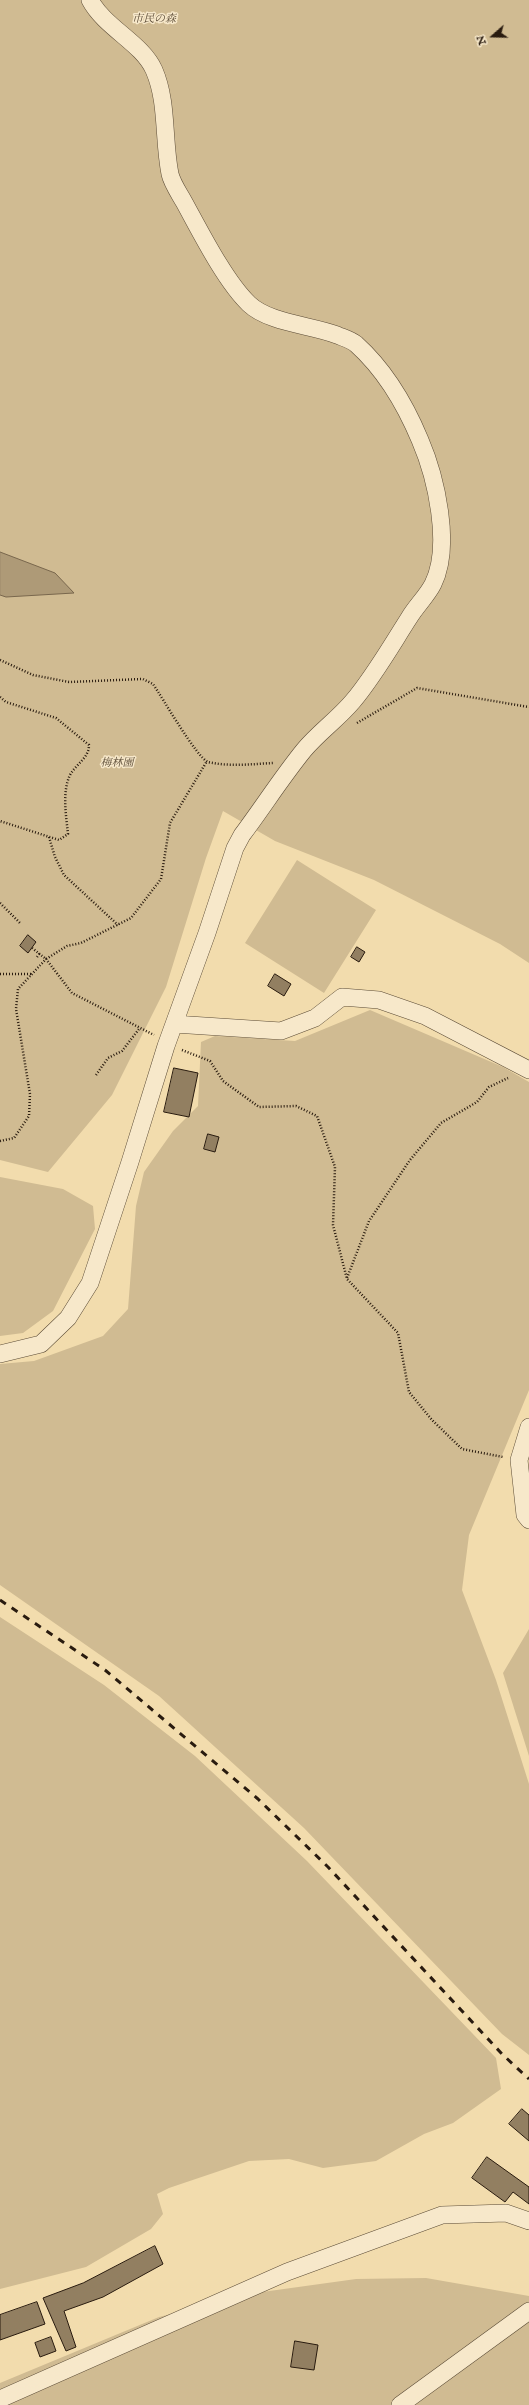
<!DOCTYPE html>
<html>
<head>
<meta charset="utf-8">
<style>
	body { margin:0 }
	#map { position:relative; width:529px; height:2405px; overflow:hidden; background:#f2dcad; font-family:"IM FELL English",serif }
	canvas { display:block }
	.north { position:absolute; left:473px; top:16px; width:40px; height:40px; -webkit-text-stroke:3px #f7e8ca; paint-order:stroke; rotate:250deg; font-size:11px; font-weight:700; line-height:16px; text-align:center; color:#291b0f }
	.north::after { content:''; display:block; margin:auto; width:14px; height:18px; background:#291b0f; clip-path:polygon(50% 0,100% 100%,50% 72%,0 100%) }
</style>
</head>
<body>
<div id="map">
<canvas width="529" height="2405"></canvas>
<div class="north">N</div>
</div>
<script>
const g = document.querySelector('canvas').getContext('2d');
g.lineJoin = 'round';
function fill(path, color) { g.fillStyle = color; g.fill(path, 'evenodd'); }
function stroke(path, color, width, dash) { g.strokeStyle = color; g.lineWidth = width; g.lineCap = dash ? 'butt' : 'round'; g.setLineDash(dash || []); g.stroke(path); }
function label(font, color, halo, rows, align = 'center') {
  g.font = font + ' "IM FELL English","Noto Serif JP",serif'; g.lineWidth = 3; g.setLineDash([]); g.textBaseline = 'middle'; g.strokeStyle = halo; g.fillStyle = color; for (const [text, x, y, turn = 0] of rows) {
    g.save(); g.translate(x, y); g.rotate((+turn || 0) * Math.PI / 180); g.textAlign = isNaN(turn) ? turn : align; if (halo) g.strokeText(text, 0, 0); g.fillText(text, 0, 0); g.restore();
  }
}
const green = new Path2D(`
	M 0,0 L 529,0 L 529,963 L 500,944 L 374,880 L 275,841 L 223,811 L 206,858 L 166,987 L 112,1095 L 48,1172 L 0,1160 Z
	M 297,860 L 376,910 L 324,993 L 245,943 Z
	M 370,1010 L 503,1067 L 529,1082 L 529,1390 L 469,1535 L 462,1590 L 496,1680 L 529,1784 L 529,2055 L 502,2034 L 304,1828 L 159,1696 L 0,1585 L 0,1364 L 34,1361 L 103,1336 L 128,1309 L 136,1206 L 144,1172 L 173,1131 L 198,1106 L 201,1042 L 215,1036 L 295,1041 Z
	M 0,1177 L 63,1189 L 93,1206 L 95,1229 L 53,1311 L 23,1333 L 0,1336 Z
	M 0,1617 L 104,1685 L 195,1756 L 307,1861 L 496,2058 L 501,2089 L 453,2123 L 424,2134 L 376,2161 L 323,2168 L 289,2159 L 249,2161 L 169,2188 L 157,2194 L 163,2214 L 151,2229 L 86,2267 L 0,2289 Z
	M 529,1629 L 529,1756 L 503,1673 Z
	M 426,2278 L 529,2296 L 529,2405 L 0,2405 L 0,2383 L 159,2317 L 255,2293 L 356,2279 Z`);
const water = new Path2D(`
	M 0,552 L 55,573 L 74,593 L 6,597 L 0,595 Z`);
const building = new Path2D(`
	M 28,935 L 36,942 L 28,953 L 20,946 Z
	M 357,947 L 365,952 L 359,962 L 351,957 Z
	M 275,974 L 291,984 L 284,996 L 268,986 Z
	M 174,1068 L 198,1073 L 189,1117 L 164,1112 Z
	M 208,1134 L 219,1137 L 215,1152 L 204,1149 Z
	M 522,2109 L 529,2115 L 529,2141 L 509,2124 Z
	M 487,2157 L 529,2187 L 529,2204 L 513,2192 L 505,2202 L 472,2178 Z
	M 155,2246 L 163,2264 L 103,2297 L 64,2311 L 76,2347 L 66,2351 L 43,2298 L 83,2283 Z
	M 37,2302 L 45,2324 L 0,2340 L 0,2315 Z
	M 51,2337 L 56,2351 L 40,2357 L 35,2343 Z
	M 295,2341 L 318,2345 L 314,2370 L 291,2367 Z`);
const path = new Path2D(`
	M 0,660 L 33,675 L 69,682 L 143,679 L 153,684 C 162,697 197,758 208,762 C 229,767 253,764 273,763
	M 0,697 L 6,702 L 56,718 L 89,745 C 89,758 76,764 70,775 C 62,792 66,815 68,834 L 59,840 L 0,821
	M 357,723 L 417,688 L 529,707
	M 49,837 L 55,857 L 64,875 L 118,925
	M 0,903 L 20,923
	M 32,948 L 46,959 L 67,946 L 81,943 L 131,918 L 161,879 L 170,823 L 207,761
	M 37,957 L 40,953
	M 0,974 L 31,974
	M 182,1050 L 210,1061 L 223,1081 L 259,1107 L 296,1106 L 317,1116 L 335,1167 L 333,1225 L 347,1279 L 398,1333 L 409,1392 L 432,1420 L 462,1449 L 503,1457
	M 96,1075 L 108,1058 L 122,1051 L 139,1029
	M 0,1141 L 14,1138 L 29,1116 L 30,1094 L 16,1009 L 18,989 L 46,959 L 72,993 L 154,1035
	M 347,1278 L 369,1221 L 410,1160 L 441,1123 L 477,1102 L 489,1087 L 508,1078`);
const minor = new Path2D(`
	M 174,1024 L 281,1031 L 315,1018 L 342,997 L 379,1000 L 425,1016 L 529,1070
	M 0,1354 L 41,1344 L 68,1318 L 90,1283 L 130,1162 L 166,1046 L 207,933 L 235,848 L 242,835 C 263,807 282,777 304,750 C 319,732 338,719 353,701 C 374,676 391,646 409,618 C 416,606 427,596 433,584 C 452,546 436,477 420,440 C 405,404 386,371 356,344 C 351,340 344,338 337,335 C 311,325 269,323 249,304 C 225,281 200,231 184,202 C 179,193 172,183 170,174 C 163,139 168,102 154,70 C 142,43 105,28 90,0
	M 529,1427 L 519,1460 L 525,1515 L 529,1520
	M 0,2399 L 287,2272 L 442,2215 L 506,2213 L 529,2221
	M 400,2405 L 529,2311`);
const rail = new Path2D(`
	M 0,1600 L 105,1670 L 258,1799 L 328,1867 L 502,2054 L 529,2079`);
const parkNames = [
	["市民の森",154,20],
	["梅林園",117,764]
];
fill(green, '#d0bb92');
fill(water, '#ae9a77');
stroke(water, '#79674d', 1);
fill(building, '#927f61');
stroke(building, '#291b0f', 1);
stroke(minor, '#5b4b36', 18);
stroke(path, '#291b0f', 2.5, [1, 2]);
stroke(minor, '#f7e8ca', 17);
stroke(rail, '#291b0f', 3, [7, 7]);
label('italic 11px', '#5b4b36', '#f7e8ca', parkNames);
</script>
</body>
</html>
